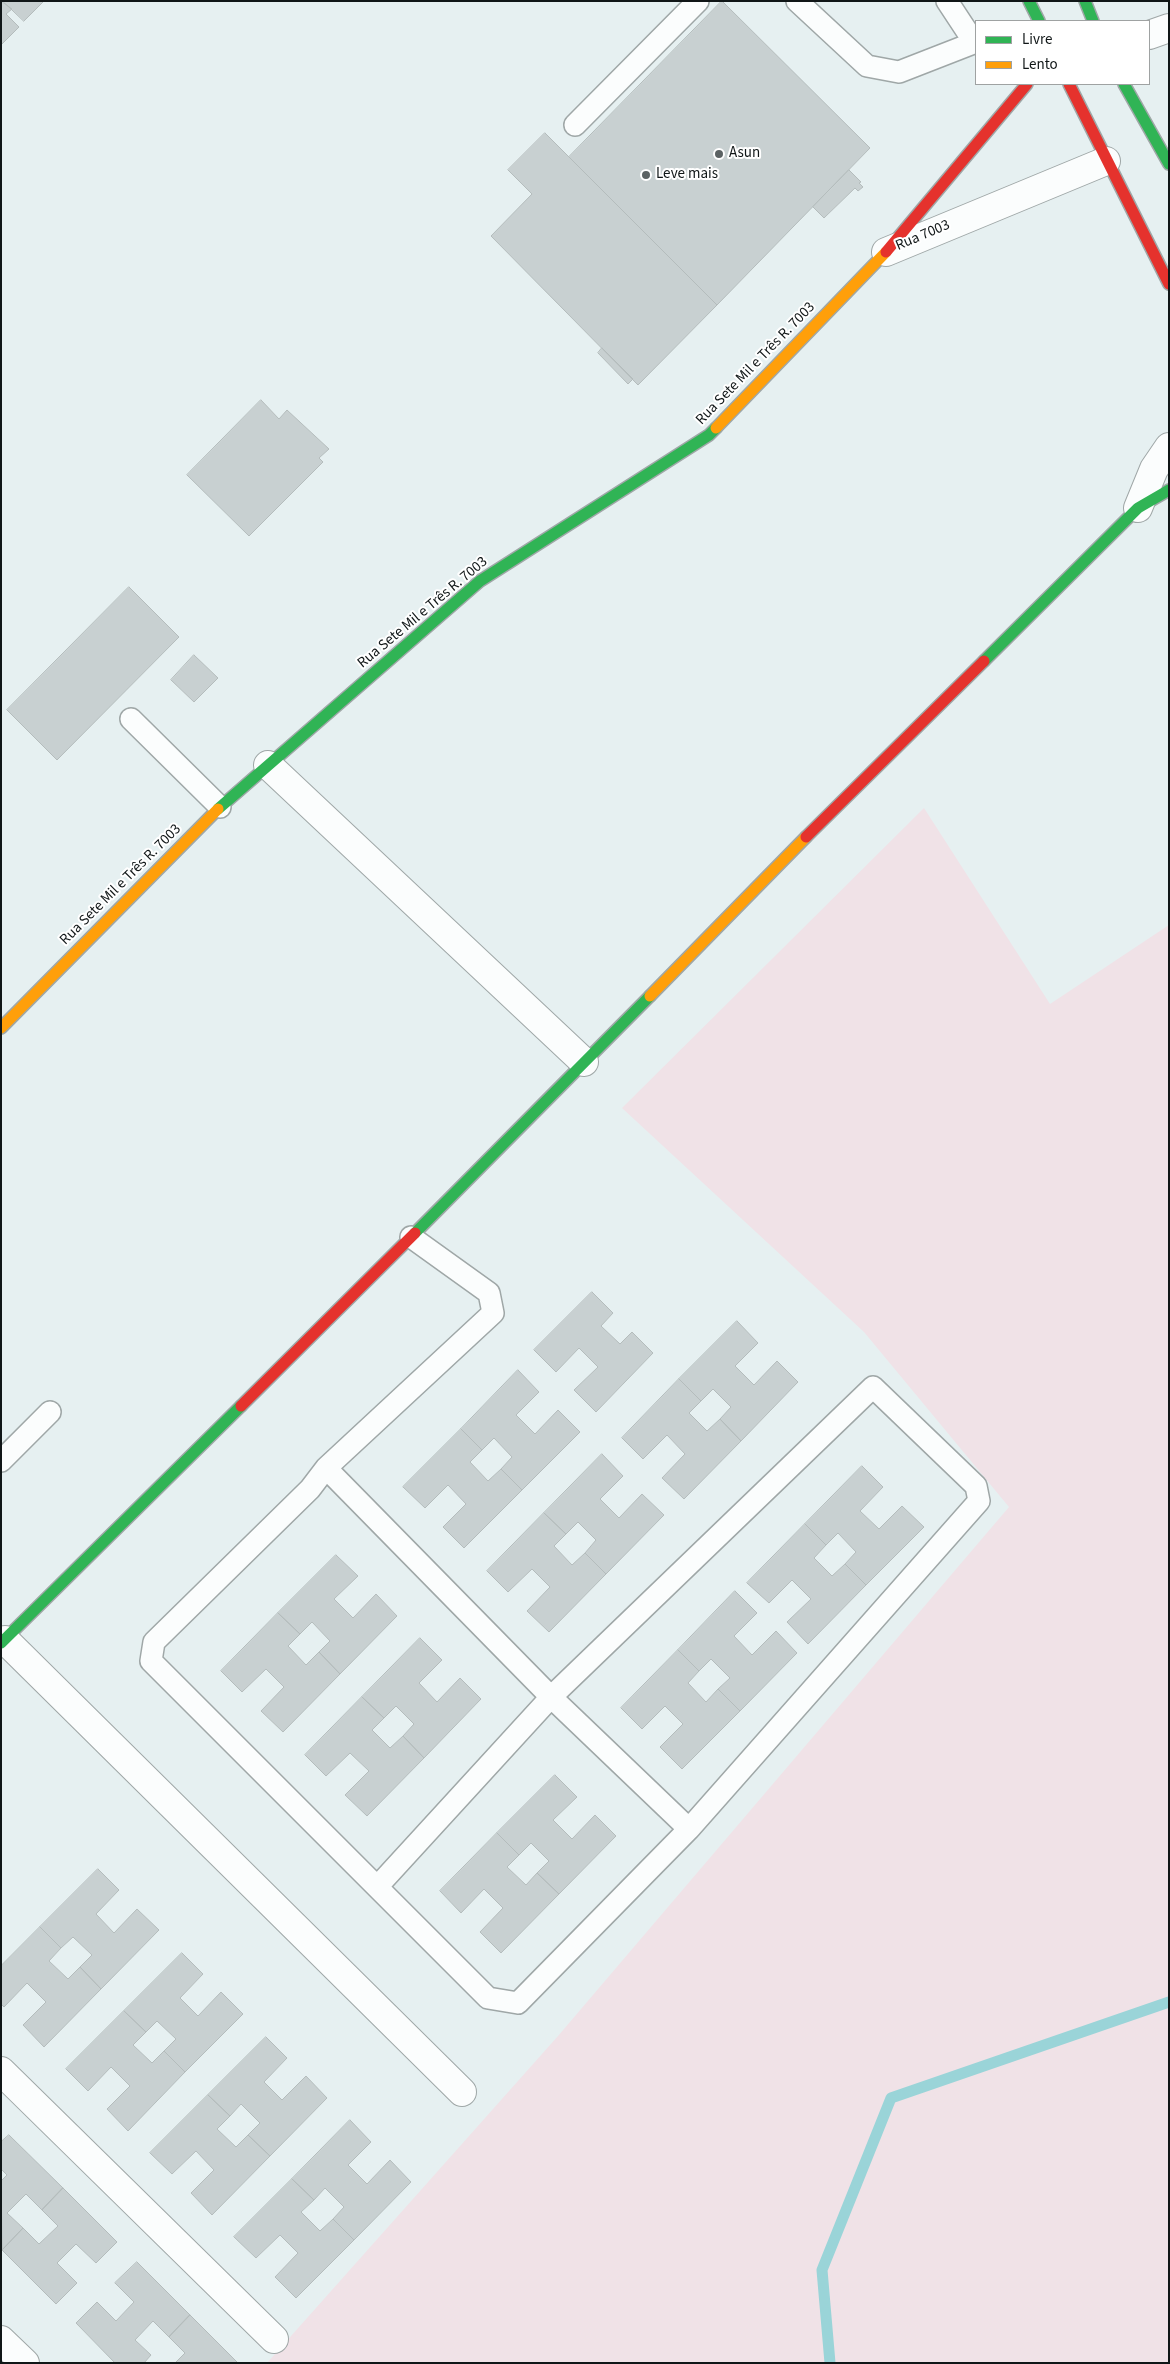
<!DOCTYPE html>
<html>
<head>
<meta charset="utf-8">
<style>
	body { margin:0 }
	#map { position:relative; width:1170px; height:2364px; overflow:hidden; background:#e6f0f1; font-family:"Source Sans 3",sans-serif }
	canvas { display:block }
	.frame { position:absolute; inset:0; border:2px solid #101617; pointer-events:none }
	.legend { position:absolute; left:975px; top:20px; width:175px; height:65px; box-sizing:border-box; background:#fff; border:1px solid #9fa2a2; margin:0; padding:6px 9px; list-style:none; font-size:15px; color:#101617 }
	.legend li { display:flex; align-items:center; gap:10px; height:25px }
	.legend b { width:25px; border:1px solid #9fa2a2 }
</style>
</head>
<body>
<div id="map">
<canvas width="1170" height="2364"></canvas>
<div class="frame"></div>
<ul class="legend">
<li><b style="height:6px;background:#30b455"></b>Livre</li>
<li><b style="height:6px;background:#ff9f0a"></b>Lento</li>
</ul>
</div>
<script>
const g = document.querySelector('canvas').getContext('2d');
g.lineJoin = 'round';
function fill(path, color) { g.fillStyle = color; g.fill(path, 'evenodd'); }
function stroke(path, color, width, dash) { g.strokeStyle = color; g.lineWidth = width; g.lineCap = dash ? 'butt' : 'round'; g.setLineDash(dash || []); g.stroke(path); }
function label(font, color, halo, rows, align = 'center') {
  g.font = font + ' "Source Sans 3",sans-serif'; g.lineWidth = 4; g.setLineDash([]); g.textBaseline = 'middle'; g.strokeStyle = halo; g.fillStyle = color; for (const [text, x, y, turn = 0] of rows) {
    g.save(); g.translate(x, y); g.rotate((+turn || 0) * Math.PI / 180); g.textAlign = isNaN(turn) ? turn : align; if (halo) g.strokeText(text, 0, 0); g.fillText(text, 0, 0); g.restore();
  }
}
const green = new Path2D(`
	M 924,808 L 1050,1004 L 1169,925 L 1169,2363 L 267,2363 L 558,2036 L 1009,1507 L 864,1332 L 622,1108 Z`);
const stream = new Path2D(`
	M 830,2363 L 822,2270 L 891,2098 L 1169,2002`);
const building = new Path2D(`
	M 1,1 L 12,9 L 6,14 L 19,27 L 1,45 Z
	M 3,1 L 44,1 L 24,21 Z
	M 722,1 L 870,148 L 717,305 L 569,157 Z
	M 545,133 L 717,305 L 638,385 L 491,236 L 532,194 L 508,170 Z
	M 849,170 L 861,182 L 859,183 L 863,187 L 858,191 L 855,188 L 824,218 L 813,207 Z
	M 602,348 L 633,379 L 628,384 L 598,353 Z
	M 261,400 L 279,419 L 287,410 L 329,449 L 319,458 L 323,462 L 249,536 L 187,475 Z
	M 129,587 L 179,637 L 57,760 L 7,710 Z
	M 194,655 L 218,678 L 194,702 L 171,680 Z
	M 592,1292 L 613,1313 L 601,1326 L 620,1344 L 632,1332 L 653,1353 L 596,1412 L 574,1390 L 598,1367 L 579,1348 L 556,1372 L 534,1350 Z
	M 737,1321 L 758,1343 L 735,1366 L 754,1385 L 777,1361 L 798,1382 L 741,1441 L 720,1419 L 731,1407 L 713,1389 L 701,1401 L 679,1379 Z
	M 518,1370 L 539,1392 L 516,1415 L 535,1434 L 558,1410 L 580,1432 L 522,1490 L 501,1469 L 512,1457 L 494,1438 L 482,1450 L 461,1429 Z
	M 679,1379 L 701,1401 L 689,1413 L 707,1431 L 720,1419 L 741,1441 L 684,1499 L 662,1478 L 685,1454 L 667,1435 L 643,1459 L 622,1438 Z
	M 461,1429 L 482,1450 L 470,1462 L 488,1481 L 501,1469 L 522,1490 L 464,1548 L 443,1527 L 466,1504 L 448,1485 L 425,1508 L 403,1487 Z
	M 602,1454 L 623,1476 L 600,1499 L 619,1518 L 642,1494 L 664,1515 L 606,1574 L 585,1553 L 596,1540 L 578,1522 L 566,1534 L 544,1513 Z
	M 862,1466 L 883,1487 L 860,1511 L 879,1529 L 902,1506 L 924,1527 L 866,1585 L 845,1564 L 856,1552 L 838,1533 L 826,1545 L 805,1524 Z
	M 544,1513 L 566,1534 L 554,1546 L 572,1565 L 585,1553 L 606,1574 L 549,1632 L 527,1611 L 550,1587 L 532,1569 L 508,1592 L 487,1571 Z
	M 805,1524 L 826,1545 L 814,1558 L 832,1576 L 845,1564 L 866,1585 L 808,1644 L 787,1622 L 811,1599 L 792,1580 L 769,1603 L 747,1583 Z
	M 336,1555 L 358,1576 L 334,1599 L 353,1618 L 376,1594 L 397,1616 L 340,1674 L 319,1652 L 330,1641 L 312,1622 L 300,1634 L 278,1613 Z
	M 735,1591 L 757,1613 L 734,1636 L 752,1655 L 776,1631 L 797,1653 L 740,1711 L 718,1689 L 730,1678 L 711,1659 L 699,1671 L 678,1650 Z
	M 278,1613 L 300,1634 L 288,1646 L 306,1665 L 319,1652 L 340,1674 L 283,1732 L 261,1711 L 284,1687 L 266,1669 L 242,1692 L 221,1671 Z
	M 420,1638 L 442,1660 L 419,1683 L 437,1702 L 460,1678 L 481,1699 L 424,1758 L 403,1736 L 414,1724 L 396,1706 L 384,1718 L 362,1697 Z
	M 678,1650 L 699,1671 L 688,1683 L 706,1702 L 718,1689 L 740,1711 L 682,1769 L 660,1747 L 683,1724 L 665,1706 L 642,1729 L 621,1708 Z
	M 362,1697 L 384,1718 L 372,1730 L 390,1748 L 403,1736 L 424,1758 L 367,1816 L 345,1795 L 369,1771 L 350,1753 L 326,1776 L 305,1755 Z
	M 555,1775 L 577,1797 L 553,1820 L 572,1839 L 595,1815 L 616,1836 L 559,1894 L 537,1873 L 549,1861 L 531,1843 L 519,1855 L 497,1833 Z
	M 497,1833 L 519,1855 L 507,1867 L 526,1885 L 537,1873 L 559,1894 L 501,1953 L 480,1932 L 503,1908 L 484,1889 L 461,1913 L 440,1891 Z
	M 98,1869 L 119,1890 L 96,1914 L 114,1933 L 137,1909 L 159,1930 L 101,1989 L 80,1967 L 92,1955 L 73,1937 L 61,1948 L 40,1927 Z
	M 40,1927 L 61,1948 L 49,1961 L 68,1979 L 80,1967 L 101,1989 L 44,2047 L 23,2025 L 46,2002 L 27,1983 L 4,2007 L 1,2004 L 1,1966 Z
	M 182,1953 L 203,1974 L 180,1998 L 198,2016 L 221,1992 L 243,2014 L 185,2072 L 164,2051 L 176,2039 L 157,2021 L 146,2032 L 124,2011 Z
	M 124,2011 L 146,2032 L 133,2045 L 152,2063 L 164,2051 L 185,2072 L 128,2131 L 107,2109 L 130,2086 L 111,2067 L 88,2091 L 66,2069 Z
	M 266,2037 L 287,2058 L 264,2082 L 282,2100 L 306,2076 L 327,2098 L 270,2156 L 248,2135 L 260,2123 L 241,2104 L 230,2116 L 208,2095 Z
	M 208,2095 L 230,2116 L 217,2129 L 236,2147 L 248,2135 L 270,2156 L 212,2215 L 191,2193 L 214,2170 L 196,2151 L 172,2174 L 150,2153 Z
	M 350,2120 L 371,2142 L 348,2165 L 367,2184 L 390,2160 L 411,2182 L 354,2240 L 333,2219 L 344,2207 L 325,2188 L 314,2200 L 292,2179 Z
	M 9,2135 L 63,2188 L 42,2210 L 26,2194 L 7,2213 L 23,2228 L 2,2250 L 1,2181 L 7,2175 L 1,2169 L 1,2142 Z
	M 292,2179 L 314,2200 L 301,2212 L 320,2231 L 333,2219 L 354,2240 L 296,2298 L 275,2277 L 298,2253 L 280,2235 L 256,2258 L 234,2237 Z
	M 63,2188 L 117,2242 L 96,2263 L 76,2244 L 57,2263 L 77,2283 L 56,2304 L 2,2250 L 23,2228 L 39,2244 L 58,2226 L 42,2210 Z
	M 137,2262 L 190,2315 L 169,2337 L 153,2321 L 135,2340 L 151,2355 L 144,2363 L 115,2363 L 76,2323 L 97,2302 L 116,2321 L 134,2302 L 115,2283 Z
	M 190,2315 L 238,2363 L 175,2363 L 185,2353 L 169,2337 Z`);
const lane = new Path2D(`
	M 797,1 L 867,66 L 899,72 L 976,42
	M 947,1 L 974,42
	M 575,125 L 698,1
	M 131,719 L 220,807
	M 1,1461 L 50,1412
	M 326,1468 L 551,1697 L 689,1829
	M 377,1887 L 551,1697 L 873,1387 L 976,1486 L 979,1501 L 689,1829 L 518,2003 L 488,1998 L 151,1661 L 154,1642 L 310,1489 L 326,1468 L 493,1313 L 489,1293 L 411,1237`);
const street = new Path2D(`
	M 1149,35 L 1169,28
	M 886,252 L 1106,161
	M 1138,508 L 1154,469 L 1169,447
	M 268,765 L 584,1062
	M 5,1640 L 462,2092
	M 1,2071 L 274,2339
	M 1,2340 L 25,2363`);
const fast = new Path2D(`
	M 1029,1 L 1039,21
	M 1085,1 L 1093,21
	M 1124,84 L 1169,164
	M 984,661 L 1138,508 L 1169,490
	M 218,809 L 480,581 L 709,435 L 716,428
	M 415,1233 L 650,996
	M 1,1643 L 241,1406`);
const slow = new Path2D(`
	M 716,428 L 886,252
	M 650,996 L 806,837
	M 1,1028 L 218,809`);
const jam = new Path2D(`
	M 1069,84 L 1169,284
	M 886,252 L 1027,84
	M 806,837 L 984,661
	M 241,1406 L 415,1233`);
const markers = [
	[719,154,5,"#5b6263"],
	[646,175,5,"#5b6263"]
];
const poiNames = [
	["Asun",729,154],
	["Leve mais",656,175]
];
const streetNames = [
	["Rua 7003",923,236,-23],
	["Rua Sete Mil e Três R. 7003",756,364,-46],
	["Rua Sete Mil e Três R. 7003",423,613,-40],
	["Rua Sete Mil e Três R. 7003",121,885,-45]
];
fill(green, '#f0e2e7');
stroke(stream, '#9ad4d8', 11);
fill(building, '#c8d0d1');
stroke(building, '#b4bcbc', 1);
stroke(lane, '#9fa7a7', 24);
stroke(street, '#9fa7a7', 30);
stroke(fast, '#9fa7a7', 14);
stroke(slow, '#9fa7a7', 14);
stroke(jam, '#9fa7a7', 14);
stroke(lane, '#fbfdfd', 21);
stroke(street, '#fbfdfd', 28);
stroke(fast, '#30b455', 11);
stroke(slow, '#ff9f0a', 11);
stroke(jam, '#e5322d', 11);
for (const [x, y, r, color] of markers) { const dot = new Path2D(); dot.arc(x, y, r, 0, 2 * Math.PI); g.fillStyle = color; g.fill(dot); stroke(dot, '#fff', 2); }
label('15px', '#101617', '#fff', poiNames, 'left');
label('15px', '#101617', '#fff', streetNames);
</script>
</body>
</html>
